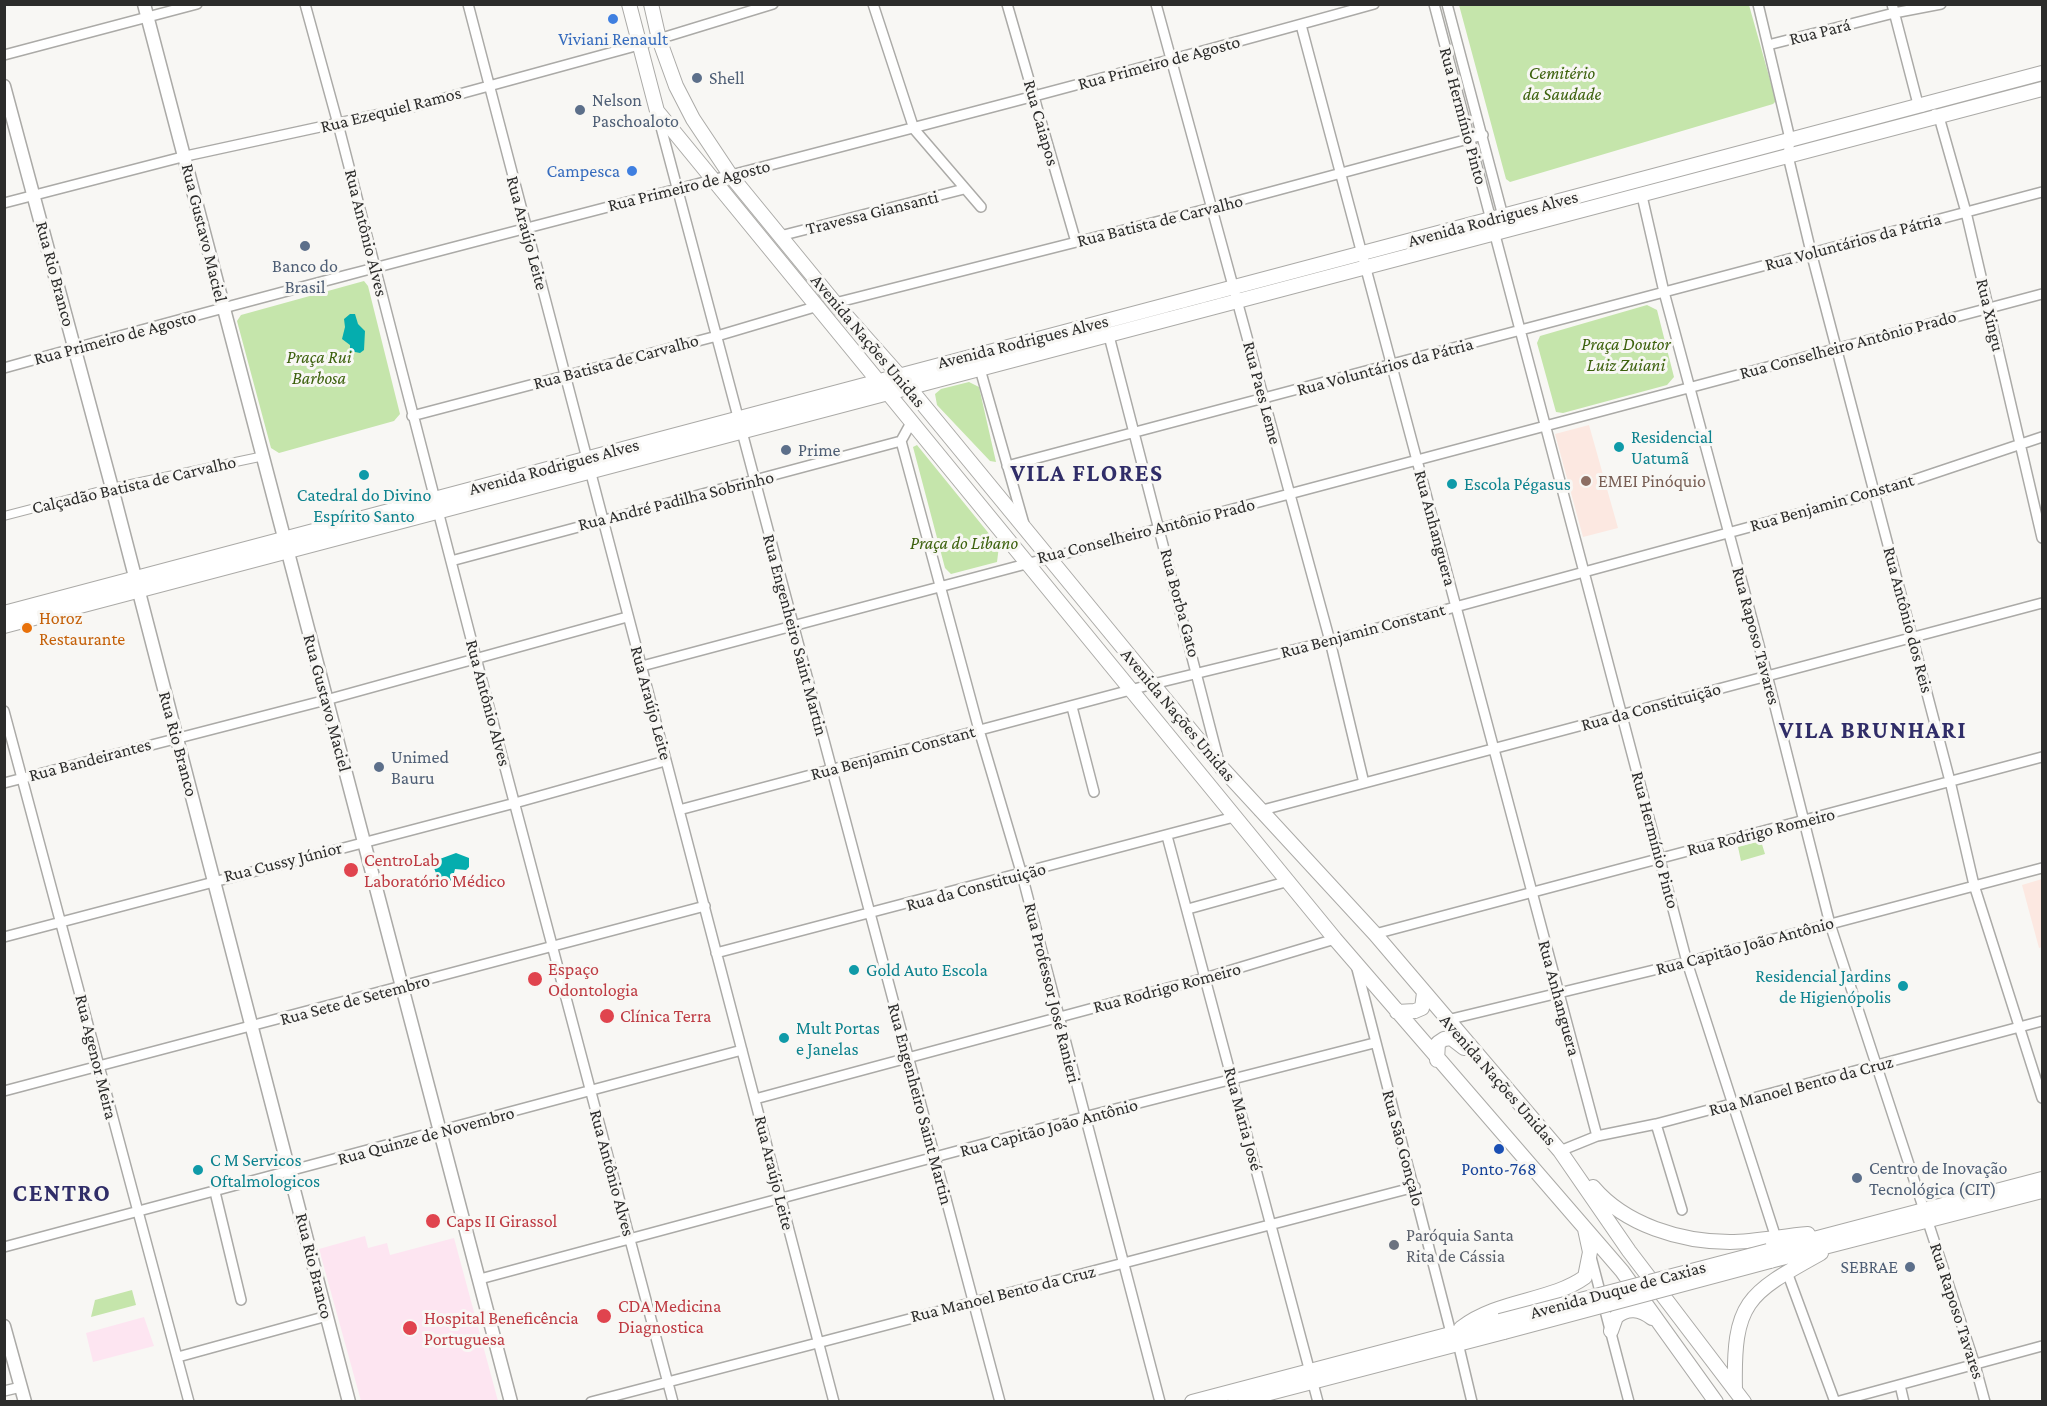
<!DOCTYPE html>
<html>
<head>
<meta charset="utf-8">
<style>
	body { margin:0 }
	#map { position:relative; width:2047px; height:1406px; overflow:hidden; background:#f8f7f4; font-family:"Crimson Pro",serif }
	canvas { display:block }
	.frame { position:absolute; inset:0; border:6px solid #2c2c2b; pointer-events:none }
</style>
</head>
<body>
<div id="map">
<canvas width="2047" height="1406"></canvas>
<div class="frame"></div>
</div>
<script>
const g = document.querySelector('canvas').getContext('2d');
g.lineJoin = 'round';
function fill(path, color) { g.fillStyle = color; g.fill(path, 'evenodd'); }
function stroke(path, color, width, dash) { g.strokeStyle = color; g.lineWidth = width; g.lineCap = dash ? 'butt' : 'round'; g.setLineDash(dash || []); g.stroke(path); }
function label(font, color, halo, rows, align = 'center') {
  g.font = font + ' "Crimson Pro",serif'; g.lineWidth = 6; g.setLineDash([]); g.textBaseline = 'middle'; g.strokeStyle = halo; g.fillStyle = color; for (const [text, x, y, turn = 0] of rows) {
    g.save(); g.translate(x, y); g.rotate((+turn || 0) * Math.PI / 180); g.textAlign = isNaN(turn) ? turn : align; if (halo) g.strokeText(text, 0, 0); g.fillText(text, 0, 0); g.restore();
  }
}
const education = new Path2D(`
	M 1589,425 L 1618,528 L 1583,537 L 1555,434 Z
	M 2042,879 L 2042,947 L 2039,948 L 2022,885 Z`);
const medical = new Path2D(`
	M 365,1236 L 368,1248 L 387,1243 L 390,1255 L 454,1238 L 498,1401 L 361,1401 L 319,1249 Z
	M 144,1317 L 154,1346 L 93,1362 L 86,1333 Z`);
const green = new Path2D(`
	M 1459,5 L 1749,5 L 1776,101 L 1773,104 L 1510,182 L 1506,179 Z
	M 364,281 L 368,286 L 400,414 L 394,421 L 279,453 L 271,448 L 237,321 L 241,315 Z
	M 1647,305 L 1657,310 L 1674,377 L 1667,385 L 1563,413 L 1556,412 L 1537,343 L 1540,336 Z
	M 969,382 L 979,387 L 996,462 L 990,461 L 937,405 L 935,394 L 941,389 Z
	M 917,445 L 999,546 L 997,562 L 951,574 L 945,568 L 913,447 Z
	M 1761,841 L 1765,854 L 1741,861 L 1738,847 Z
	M 132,1290 L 136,1305 L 91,1317 L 95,1300 Z`);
const water = new Path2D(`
	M 350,314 L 355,314 L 358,324 L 365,331 L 364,350 L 360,353 L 350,351 L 350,345 L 342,339 L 345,327 L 344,319 Z
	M 456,853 L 469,858 L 469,867 L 466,870 L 455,869 L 452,881 L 439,881 L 434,868 L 437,860 Z`);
const pedestrian = new Path2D(`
	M 4,516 L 112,488 L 264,456`);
const minor = new Path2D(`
	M 305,4 L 338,124 L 476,658 L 673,1402
	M 468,4 L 834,1402
	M 873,4 L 914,129 L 981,207
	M 1007,4 L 1076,242
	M 1156,4 L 1330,641 L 1364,783
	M 1434,4 L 1687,962 L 1777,1241
	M 1447,4 L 1504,220
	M 1758,4 L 1790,139 L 1788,156 L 1811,252 L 1950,781 L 1974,885 L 2042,1098
	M 1892,4 L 1918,104 L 1923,107
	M 1301,25 L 1597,1136
	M 1768,45 L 1894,13 L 1941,4
	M 4,55 L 197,4
	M 1935,114 L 1939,117 L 1966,212 L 2042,538
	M 658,116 L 1000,1402
	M 1642,196 L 1664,292 L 1767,675 L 1830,924 L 1924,1210
	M 4,203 L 186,156 L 412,107 L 639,45 L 773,4
	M 780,236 L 964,189
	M 835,303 L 1211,208 L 1483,135
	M 1109,336 L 1219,762
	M 976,355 L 1024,524
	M 4,368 C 459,241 919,131 1374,4
	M 412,416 L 717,336 L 818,306
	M 912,421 L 901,441 L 979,730 L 1022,875 L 1160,1402
	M 1007,466 L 2042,192
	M 451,561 L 901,441
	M 642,666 L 2042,294
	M 1072,707 L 1094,792
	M 4,711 L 189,1402
	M 4,783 L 326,700 L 627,617
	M 679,810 L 1153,684 L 1330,641 L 1875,493 L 2042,437
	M 1259,811 L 2042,603
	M 1167,836 L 1318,1402
	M 1188,909 L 1289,881
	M 1375,934 L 2042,757
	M 4,937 L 515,803 L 665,761
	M 716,953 L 1234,817
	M 1356,965 L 1451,1333
	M 1447,1020 L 1687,962 L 2042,868
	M 4,1091 L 705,906
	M 755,1099 L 1205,978 L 1335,939
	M 1656,1124 L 1682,1210
	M 1560,1151 L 1597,1136 L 1656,1124 L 2042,1021
	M 215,1192 L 241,1300
	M 1928,1222 L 1975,1365 L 1985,1402
	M 4,1247 L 742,1050
	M 1591,1257 L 1629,1402
	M 1787,1272 L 1835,1402
	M 480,1279 L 1084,1117 L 1374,1043
	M 1458,1343 L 1472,1402
	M 178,1357 L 327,1316
	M 1900,1385 L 1904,1402
	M 4,1391 L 21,1387
	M 591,1402 L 1415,1187
	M 1836,1402 L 2042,1346`);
const tertiary = new Path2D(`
	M 144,4 L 511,1402
	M 4,86 L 112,488 L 349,1402
	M 4,1326 L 25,1402`);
const secondary = new Path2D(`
	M 629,4 L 657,111 L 1335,939 L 1622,1271 L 1716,1402
	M 651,4 L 659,39 L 676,86 L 693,119 L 731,176 L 835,303 L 898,374 L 1221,767 L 1375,934 L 1560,1151 L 1629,1251 L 1744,1402
	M 4,613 L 2042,73
	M 4,626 L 2042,89
	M 1397,1012 L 1415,1011 L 1422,1008 L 1424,993
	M 1437,1060 L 1438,1043 L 1444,1039 L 1451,1038 L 1464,1048
	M 1593,1187 C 1625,1225 1681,1242 1730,1242 C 1756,1242 1782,1236 1808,1234
	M 1768,1251 L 2042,1179
	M 1770,1261 L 2042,1191
	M 1461,1328 C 1499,1299 1550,1302 1585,1277 L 1590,1252 L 1585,1229
	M 1611,1331 L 1616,1317 C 1628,1307 1640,1309 1652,1318
	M 1735,1390 C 1733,1301 1747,1294 1821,1253
	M 1192,1402 L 1500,1321
	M 1235,1402 L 1504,1332`);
const secondaryBridge = new Path2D(`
	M 1500,1321 L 1768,1251
	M 1504,1332 L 1770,1261`);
const markers = [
	[613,19,6,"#3f7fe0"],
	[697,78,6,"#5c6f8a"],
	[580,110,6,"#5c6f8a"],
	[632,171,6,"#3f7fe0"],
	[305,246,6,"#5c6f8a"],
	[1619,447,6,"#0f9aa8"],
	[786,450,6,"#5c6f8a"],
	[364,475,6,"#0f9aa8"],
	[1586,481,6,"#8d6e63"],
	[1452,484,6,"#0f9aa8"],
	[27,628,6,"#e8710a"],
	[379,767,6,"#5c6f8a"],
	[351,870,8,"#e0444e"],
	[854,970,6,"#0f9aa8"],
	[535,979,8,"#e0444e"],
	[1903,986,6,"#0f9aa8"],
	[607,1016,8,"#e0444e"],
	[784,1038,6,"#0f9aa8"],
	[1499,1149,6,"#1a4fb4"],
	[198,1170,6,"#0f9aa8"],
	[1857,1178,6,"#5c6f8a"],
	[433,1221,8,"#e0444e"],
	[1394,1245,6,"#6b7280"],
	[1910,1267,6,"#5c6f8a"],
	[604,1316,8,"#e0444e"],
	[410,1328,8,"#e0444e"]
];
const streetNames = [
	["Rua Pará",1820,32,-14],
	["Rua Primeiro de Agosto",1159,63,-15],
	["Rua Ezequiel Ramos",391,110,-14],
	["Rua Hermínio Pinto",1463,116,75],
	["Rua Caiapos",1041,123,74],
	["Rua Primeiro de Agosto",689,186,-14],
	["Travessa Giansanti",872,213,-14],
	["Avenida Rodrigues Alves",1493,219,-15],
	["Rua Batista de Carvalho",1160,221,-14],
	["Rua Gustavo Maciel",204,233,76],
	["Rua Antônio Alves",366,233,76],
	["Rua Araújo Leite",527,233,75],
	["Rua Voluntários da Pátria",1853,242,-15],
	["Rua Rio Branco",55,274,75],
	["Rua Xingu",1990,315,77],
	["Rua Primeiro de Agosto",115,338,-15],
	["Avenida Nações Unidas",868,341,50],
	["Avenida Rodrigues Alves",1023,342,-14],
	["Rua Conselheiro Antônio Prado",1848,345,-15],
	["Rua Batista de Carvalho",616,362,-15],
	["Rua Voluntários da Pátria",1385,367,-15],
	["Rua Paes Leme",1262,393,75],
	["Avenida Rodrigues Alves",554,467,-15],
	["Calçadão Batista de Carvalho",134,485,-13],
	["Rua André Padilha Sobrinho",676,501,-14],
	["Rua Benjamin Constant",1832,503,-16],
	["Rua Anhanguera",1435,528,75],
	["Rua Conselheiro Antônio Prado",1146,531,-14],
	["Rua Borba Gato",1180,603,75],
	["Rua Antônio dos Reis",1908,620,75],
	["Rua Benjamin Constant",1363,631,-15],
	["Rua Engenheiro Saint Martin",795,635,75],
	["Rua Raposo Tavares",1756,636,75],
	["Rua Gustavo Maciel",327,703,75],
	["Rua Antônio Alves",488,703,75],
	["Rua Araújo Leite",651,703,75],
	["Rua da Constituição",1651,707,-15],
	["Avenida Nações Unidas",1178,715,50],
	["Rua Rio Branco",178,744,75],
	["Rua Benjamin Constant",893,753,-15],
	["Rua Bandeirantes",90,760,-15],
	["Rua Rodrigo Romeiro",1761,832,-14],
	["Rua Hermínio Pinto",1655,840,75],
	["Rua Cussy Júnior",283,862,-14],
	["Rua da Constituição",976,887,-15],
	["Rua Capitão João Antônio",1745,946,-15],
	["Rua Rodrigo Romeiro",1167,988,-15],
	["Rua Professor José Ranieri",1052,993,76],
	["Rua Anhanguera",1559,998,75],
	["Rua Sete de Setembro",355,1000,-15],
	["Rua Agenor Meira",96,1057,76],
	["Avenida Nações Unidas",1498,1080,49],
	["Rua Manoel Bento da Cruz",1801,1086,-15],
	["Rua Engenheiro Saint Martin",920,1104,75],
	["Rua Maria José",1243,1119,75],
	["Rua Capitão João Antônio",1049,1128,-15],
	["Rua Quinze de Novembro",426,1136,-15],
	["Rua São Gonçalo",1403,1148,75],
	["Rua Antônio Alves",612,1173,75],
	["Rua Araújo Leite",774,1173,76],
	["Rua Rio Branco",314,1266,76],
	["Avenida Duque de Caxias",1618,1290,-15],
	["Rua Manoel Bento da Cruz",1003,1294,-14],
	["Rua Raposo Tavares",1957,1311,72]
];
const shopNames = [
	["Viviani Renault",613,39],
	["Campesca",620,171,"right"]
];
const parkNames = [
	["Cemitério",1562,73],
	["da Saudade",1562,94],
	["Praça Doutor",1626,344],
	["Luiz Zuiani",1626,365],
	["Praça Rui",319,357],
	["Barbosa",319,378],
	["Praça do Libano",964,543]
];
const serviceNames = [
	["Shell",709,78],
	["Nelson",592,100],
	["Paschoaloto",592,121],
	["Banco do",305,266,"center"],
	["Brasil",305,287,"center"],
	["Prime",798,450],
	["Unimed",391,757],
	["Bauru",391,778],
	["Centro de Inovação",1869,1168],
	["Tecnológica (CIT)",1869,1189],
	["SEBRAE",1898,1267,"right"]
];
const cultureNames = [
	["Residencial",1631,437],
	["Uatumã",1631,458],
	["Escola Pégasus",1464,484],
	["Catedral do Divino",364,495,"center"],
	["Espírito Santo",364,516,"center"],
	["Gold Auto Escola",866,970],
	["Residencial Jardins",1891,976,"right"],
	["de Higienópolis",1891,997,"right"],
	["Mult Portas",796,1028],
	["e Janelas",796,1049],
	["C M Servicos",210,1160],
	["Oftalmologicos",210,1181]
];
const educationNames = [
	["EMEI Pinóquio",1598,481]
];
const foodNames = [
	["Horoz",39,618],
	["Restaurante",39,639]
];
const healthNames = [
	["CentroLab",364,860],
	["Laboratório Médico",364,881],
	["Espaço",548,969],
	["Odontologia",548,990],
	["Clínica Terra",620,1016],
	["Caps II Girassol",446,1221],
	["CDA Medicina",618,1306],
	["Diagnostica",618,1327],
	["Hospital Beneficência",424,1318],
	["Portuguesa",424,1339]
];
const transitNames = [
	["Ponto-768",1499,1169]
];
const worshipNames = [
	["Paróquia Santa",1406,1235],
	["Rita de Cássia",1406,1256]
];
const districtNames = [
	["VILA FLORES",1087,474],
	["VILA BRUNHARI",1873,731],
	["CENTRO",62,1194]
];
fill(education, '#fce8e1');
fill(medical, '#fde5f1');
fill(green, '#c5e5ab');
fill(water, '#05adae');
stroke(pedestrian, '#abaaa7', 10);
stroke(minor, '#abaaa7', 12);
stroke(tertiary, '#abaaa7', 15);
stroke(secondary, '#abaaa7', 16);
stroke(pedestrian, '#fff', 8);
stroke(minor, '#fff', 9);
stroke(tertiary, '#fff', 12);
stroke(secondary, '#fff', 14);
stroke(secondaryBridge, '#abaaa7', 16, []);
stroke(secondaryBridge, '#fff', 14);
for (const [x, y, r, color] of markers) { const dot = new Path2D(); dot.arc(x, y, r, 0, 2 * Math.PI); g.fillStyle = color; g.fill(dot); stroke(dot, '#f8f7f4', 2); }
label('18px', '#2c2c2b', '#f8f7f4', streetNames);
label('18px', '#366cbe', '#f8f7f4', shopNames);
label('italic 18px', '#3c610d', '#f8f7f4', parkNames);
label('18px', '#4e5e75', '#f8f7f4', serviceNames, 'left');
label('18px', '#0d838f', '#f8f7f4', cultureNames, 'left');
label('18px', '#785e54', '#f8f7f4', educationNames, 'left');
label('18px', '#c56008', '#f8f7f4', foodNames, 'left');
label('18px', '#be3a42', '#f8f7f4', healthNames, 'left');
label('18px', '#164399', '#f8f7f4', transitNames);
label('18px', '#5b616d', '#f8f7f4', worshipNames, 'left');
g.letterSpacing = '1.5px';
label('bold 24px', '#302d68', '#f8f7f4', districtNames);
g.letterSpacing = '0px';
</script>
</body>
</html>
